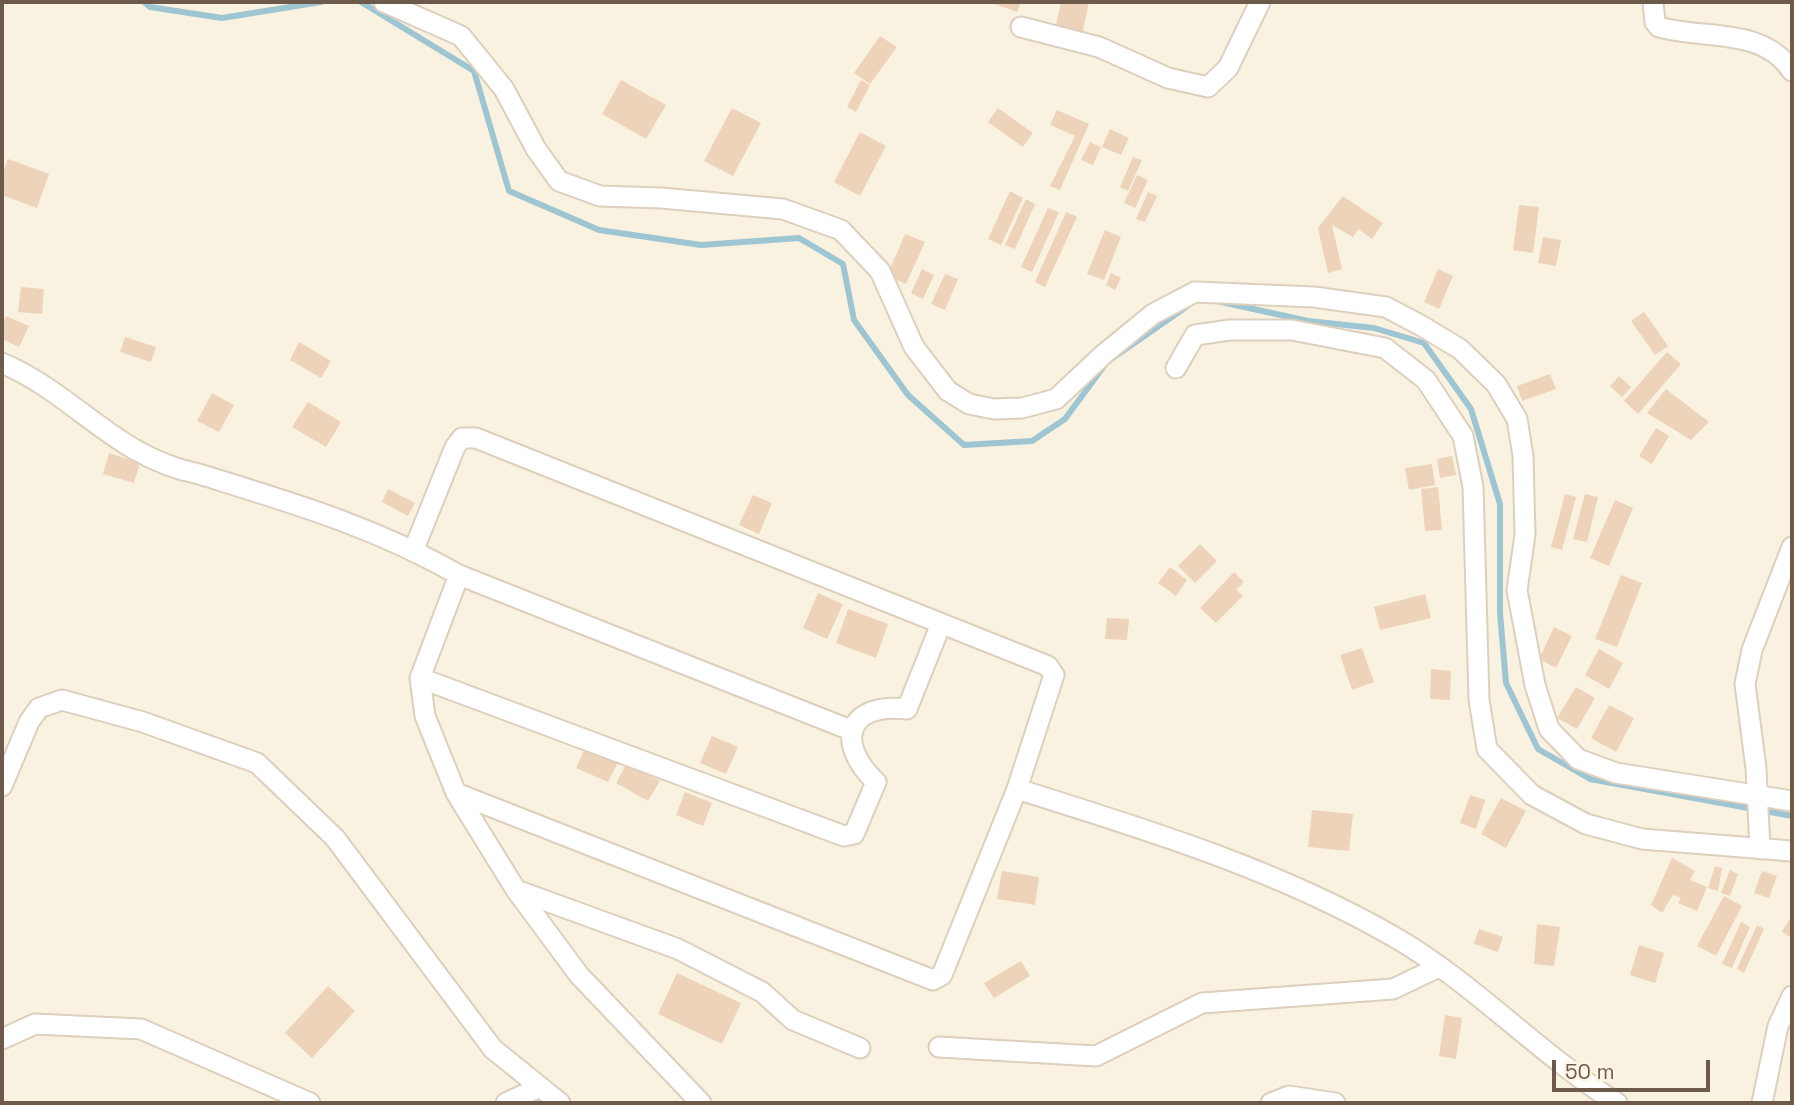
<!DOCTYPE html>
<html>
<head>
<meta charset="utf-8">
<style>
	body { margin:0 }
	#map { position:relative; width:1794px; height:1105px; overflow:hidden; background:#faf2e0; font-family:"Space Grotesk",sans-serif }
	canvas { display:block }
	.frame { position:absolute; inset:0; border:4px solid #6e5a4a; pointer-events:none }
	.scale { position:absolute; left:1552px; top:1060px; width:158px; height:32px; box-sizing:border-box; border:4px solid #6e5a4a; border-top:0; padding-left:9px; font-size:21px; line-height:24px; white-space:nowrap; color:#6e5a4a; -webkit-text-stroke:5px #fdf6e5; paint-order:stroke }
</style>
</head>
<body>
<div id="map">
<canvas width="1794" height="1105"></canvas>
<div class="frame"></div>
<div class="scale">50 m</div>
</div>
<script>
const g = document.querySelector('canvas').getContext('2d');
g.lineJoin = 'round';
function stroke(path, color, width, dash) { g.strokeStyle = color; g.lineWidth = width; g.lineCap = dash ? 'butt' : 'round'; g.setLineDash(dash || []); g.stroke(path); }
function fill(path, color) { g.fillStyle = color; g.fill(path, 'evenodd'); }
const stream = new Path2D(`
	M 144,2 L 150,7 L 222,18 L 321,2
	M 361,2 L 474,71 L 509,191 L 599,230 L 701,245 L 799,238 L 843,264 L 854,320 L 908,395 L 964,445 L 1032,441 L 1065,419 L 1107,362 L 1186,307
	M 1217,301 L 1308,321 L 1374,328 L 1424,343 L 1471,409 L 1500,504 L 1500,613 L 1506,683 L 1538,749 L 1590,779 L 1792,816`);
const building = new Path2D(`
	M 989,2 L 1021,2 L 1017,12 Z
	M 1061,2 L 1089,2 L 1082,36 L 1055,30 Z
	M 880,36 L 897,47 L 870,84 L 854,73 Z
	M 621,80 L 666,105 L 646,139 L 602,114 Z
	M 861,80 L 870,85 L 856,112 L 847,107 Z
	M 732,108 L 761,123 L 733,176 L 704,161 Z
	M 998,108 L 1033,133 L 1023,147 L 988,122 Z
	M 1057,110 L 1089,124 L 1060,190 L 1050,186 L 1075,136 L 1050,125 Z
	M 1110,129 L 1129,138 L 1121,155 L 1102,147 Z
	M 860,132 L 886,146 L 860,196 L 834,182 Z
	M 1090,142 L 1101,147 L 1093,165 L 1081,160 Z
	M 1133,157 L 1142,160 L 1128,191 L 1120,187 Z
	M 8,159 L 49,174 L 37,208 L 2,195 L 2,176 Z
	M 1137,175 L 1148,180 L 1135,208 L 1124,203 Z
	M 1010,191 L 1023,198 L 1001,245 L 988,239 Z
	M 1148,192 L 1157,196 L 1145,222 L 1136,219 Z
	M 1343,196 L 1383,223 L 1372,239 L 1358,229 L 1353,237 L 1332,225 L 1342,269 L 1328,273 L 1318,228 Z
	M 1026,199 L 1035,204 L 1015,249 L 1005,245 Z
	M 1519,205 L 1539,207 L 1533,253 L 1513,250 Z
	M 1048,208 L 1059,212 L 1032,272 L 1021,267 Z
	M 1066,212 L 1077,217 L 1045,287 L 1035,282 Z
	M 1105,230 L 1121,237 L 1104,280 L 1087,274 Z
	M 905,234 L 925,242 L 906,284 L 887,276 Z
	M 1543,237 L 1561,240 L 1556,266 L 1538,263 Z
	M 922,269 L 934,275 L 923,299 L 911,293 Z
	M 1438,269 L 1453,276 L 1439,309 L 1424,302 Z
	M 1111,273 L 1121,278 L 1115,290 L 1106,285 Z
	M 945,274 L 958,279 L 945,310 L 931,304 Z
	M 21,287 L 44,289 L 42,314 L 18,312 Z
	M 1644,312 L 1668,346 L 1655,355 L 1631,321 Z
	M 6,316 L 29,326 L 19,347 L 2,339 L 2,326 Z
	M 125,337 L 156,347 L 151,362 L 120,352 Z
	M 299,342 L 331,361 L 321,378 L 290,360 Z
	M 1667,352 L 1681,364 L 1638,414 L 1624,401 Z
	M 1550,374 L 1556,389 L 1522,401 L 1517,386 Z
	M 1619,376 L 1631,387 L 1622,397 L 1610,386 Z
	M 1666,389 L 1709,422 L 1691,440 L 1647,413 Z
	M 212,393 L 234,405 L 219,432 L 197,421 Z
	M 308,402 L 341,422 L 326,447 L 292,427 Z
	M 1656,428 L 1669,436 L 1652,464 L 1639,456 Z
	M 109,453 L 140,463 L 134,483 L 103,474 Z
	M 1452,456 L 1456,475 L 1440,478 L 1437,459 Z
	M 1432,464 L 1435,485 L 1409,490 L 1405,468 Z
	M 1438,487 L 1442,530 L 1425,531 L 1421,489 Z
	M 388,489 L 415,503 L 408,516 L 382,502 Z
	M 1565,494 L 1576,497 L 1562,550 L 1551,547 Z
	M 1585,494 L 1598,497 L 1587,542 L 1573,539 Z
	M 753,495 L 772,503 L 759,534 L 739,525 Z
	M 1615,500 L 1633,508 L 1609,566 L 1590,558 Z
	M 1200,544 L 1217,561 L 1195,583 L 1178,566 Z
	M 1170,567 L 1187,580 L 1176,596 L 1158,583 Z
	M 1234,572 L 1244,582 L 1236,590 L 1243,596 L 1216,623 L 1200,608 Z
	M 1621,575 L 1642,583 L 1617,647 L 1595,639 Z
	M 818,593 L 843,604 L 827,639 L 803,628 Z
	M 1425,594 L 1431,618 L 1380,630 L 1374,607 Z
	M 848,609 L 888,624 L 876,658 L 836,643 Z
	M 1107,618 L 1129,619 L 1127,640 L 1105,639 Z
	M 1554,627 L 1572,636 L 1556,668 L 1539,659 Z
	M 1362,648 L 1374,682 L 1352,690 L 1340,655 Z
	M 1599,649 L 1623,663 L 1609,689 L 1585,675 Z
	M 1431,669 L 1451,671 L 1450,700 L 1430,699 Z
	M 1576,687 L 1595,698 L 1577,729 L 1557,718 Z
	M 1609,705 L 1634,718 L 1616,752 L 1591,738 Z
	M 712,736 L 738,747 L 726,774 L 700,763 Z
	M 585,748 L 618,762 L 608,782 L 576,768 Z
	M 627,763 L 660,781 L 648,801 L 616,783 Z
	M 685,792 L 712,803 L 703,826 L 676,815 Z
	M 1470,795 L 1485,800 L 1476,829 L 1460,823 Z
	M 1501,798 L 1526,811 L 1506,848 L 1481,834 Z
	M 1312,810 L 1353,814 L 1349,851 L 1308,847 Z
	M 1672,858 L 1695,871 L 1690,880 L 1707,887 L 1697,911 L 1678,903 L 1681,898 L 1673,895 L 1662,913 L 1651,905 Z
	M 1715,866 L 1722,868 L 1718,891 L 1708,888 Z
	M 1730,870 L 1738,874 L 1730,896 L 1721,893 Z
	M 1002,871 L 1039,877 L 1035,905 L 997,899 Z
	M 1762,871 L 1777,876 L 1769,898 L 1754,893 Z
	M 1724,896 L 1742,906 L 1716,956 L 1697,946 Z
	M 1789,920 L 1792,922 L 1792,938 L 1782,932 Z
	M 1741,922 L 1750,927 L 1732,968 L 1722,964 Z
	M 1537,924 L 1560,927 L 1554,966 L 1534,964 Z
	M 1757,925 L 1764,929 L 1744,973 L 1737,969 Z
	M 1479,929 L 1503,937 L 1498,952 L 1474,944 Z
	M 1639,945 L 1664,953 L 1655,983 L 1630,975 Z
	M 1021,961 L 1030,976 L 994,998 L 984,983 Z
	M 677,973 L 741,1003 L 722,1044 L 658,1014 Z
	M 328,986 L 355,1011 L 312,1058 L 285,1033 Z
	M 1445,1015 L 1462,1018 L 1456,1059 L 1439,1056 Z`);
const street = new Path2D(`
	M 384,2 L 461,36 L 504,89 L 536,149 L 559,181 L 600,196 L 661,198 L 783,209 L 841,230 L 880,271 L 914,347 L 948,391 L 969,404 L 994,409 L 1022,408 L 1056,399 L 1104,354 L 1153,314 L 1195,292 L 1314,297 L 1386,307 L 1422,326 L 1460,349 L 1496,384 L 1517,419 L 1523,456 L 1525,535 L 1517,590 L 1535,685 L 1549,729 L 1578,759 L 1616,773 L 1792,801
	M 1653,2 L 1655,22 L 1659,27 C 1703,40 1762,26 1792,71
	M 1021,27 L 1099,47 L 1168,78 L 1208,87 L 1228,68 L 1260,2
	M 2,363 C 75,394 116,458 199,474 C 292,503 373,526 459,575
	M 1176,368 L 1195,335 L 1230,330 L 1292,330 L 1385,348 L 1426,380 L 1463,436 L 1473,487 L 1479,700 L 1487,749 L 1532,795 L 1586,824 L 1642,839 L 1792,851
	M 414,549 L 455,447 L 462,438 L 476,438 L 1048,666 L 1054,675 L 1017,789 L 942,975 L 933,980 L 456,793 L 425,716 L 420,678 L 459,575 L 853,731
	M 420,678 L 844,836 L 854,834 L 876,782 C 834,742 848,702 907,709 L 941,624
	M 2,786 L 29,722 L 39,708 L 62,700 L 143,722 L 257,763 L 335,838 L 493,1049 L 560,1103
	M 1017,789 C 1145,829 1279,870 1396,938 C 1475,984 1539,1054 1617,1103
	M 456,793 L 516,890 L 678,949 L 762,992 L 793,1020 L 860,1048
	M 1760,849 L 1756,768 L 1745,684 L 1752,650 L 1792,547
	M 516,890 L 579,975 L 701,1103
	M 2,1039 L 35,1024 L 141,1029 L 310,1103
	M 939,1047 L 1096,1056 L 1202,1003 L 1393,989 L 1439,967
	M 506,1103 L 540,1087
	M 1271,1103 L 1289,1096 L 1335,1103
	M 1762,1103 L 1778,1026 L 1792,996`);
stroke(stream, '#9ec5d2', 6);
fill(building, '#edd3ba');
stroke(street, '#ddcfbd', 23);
stroke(street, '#fff', 19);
</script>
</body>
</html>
